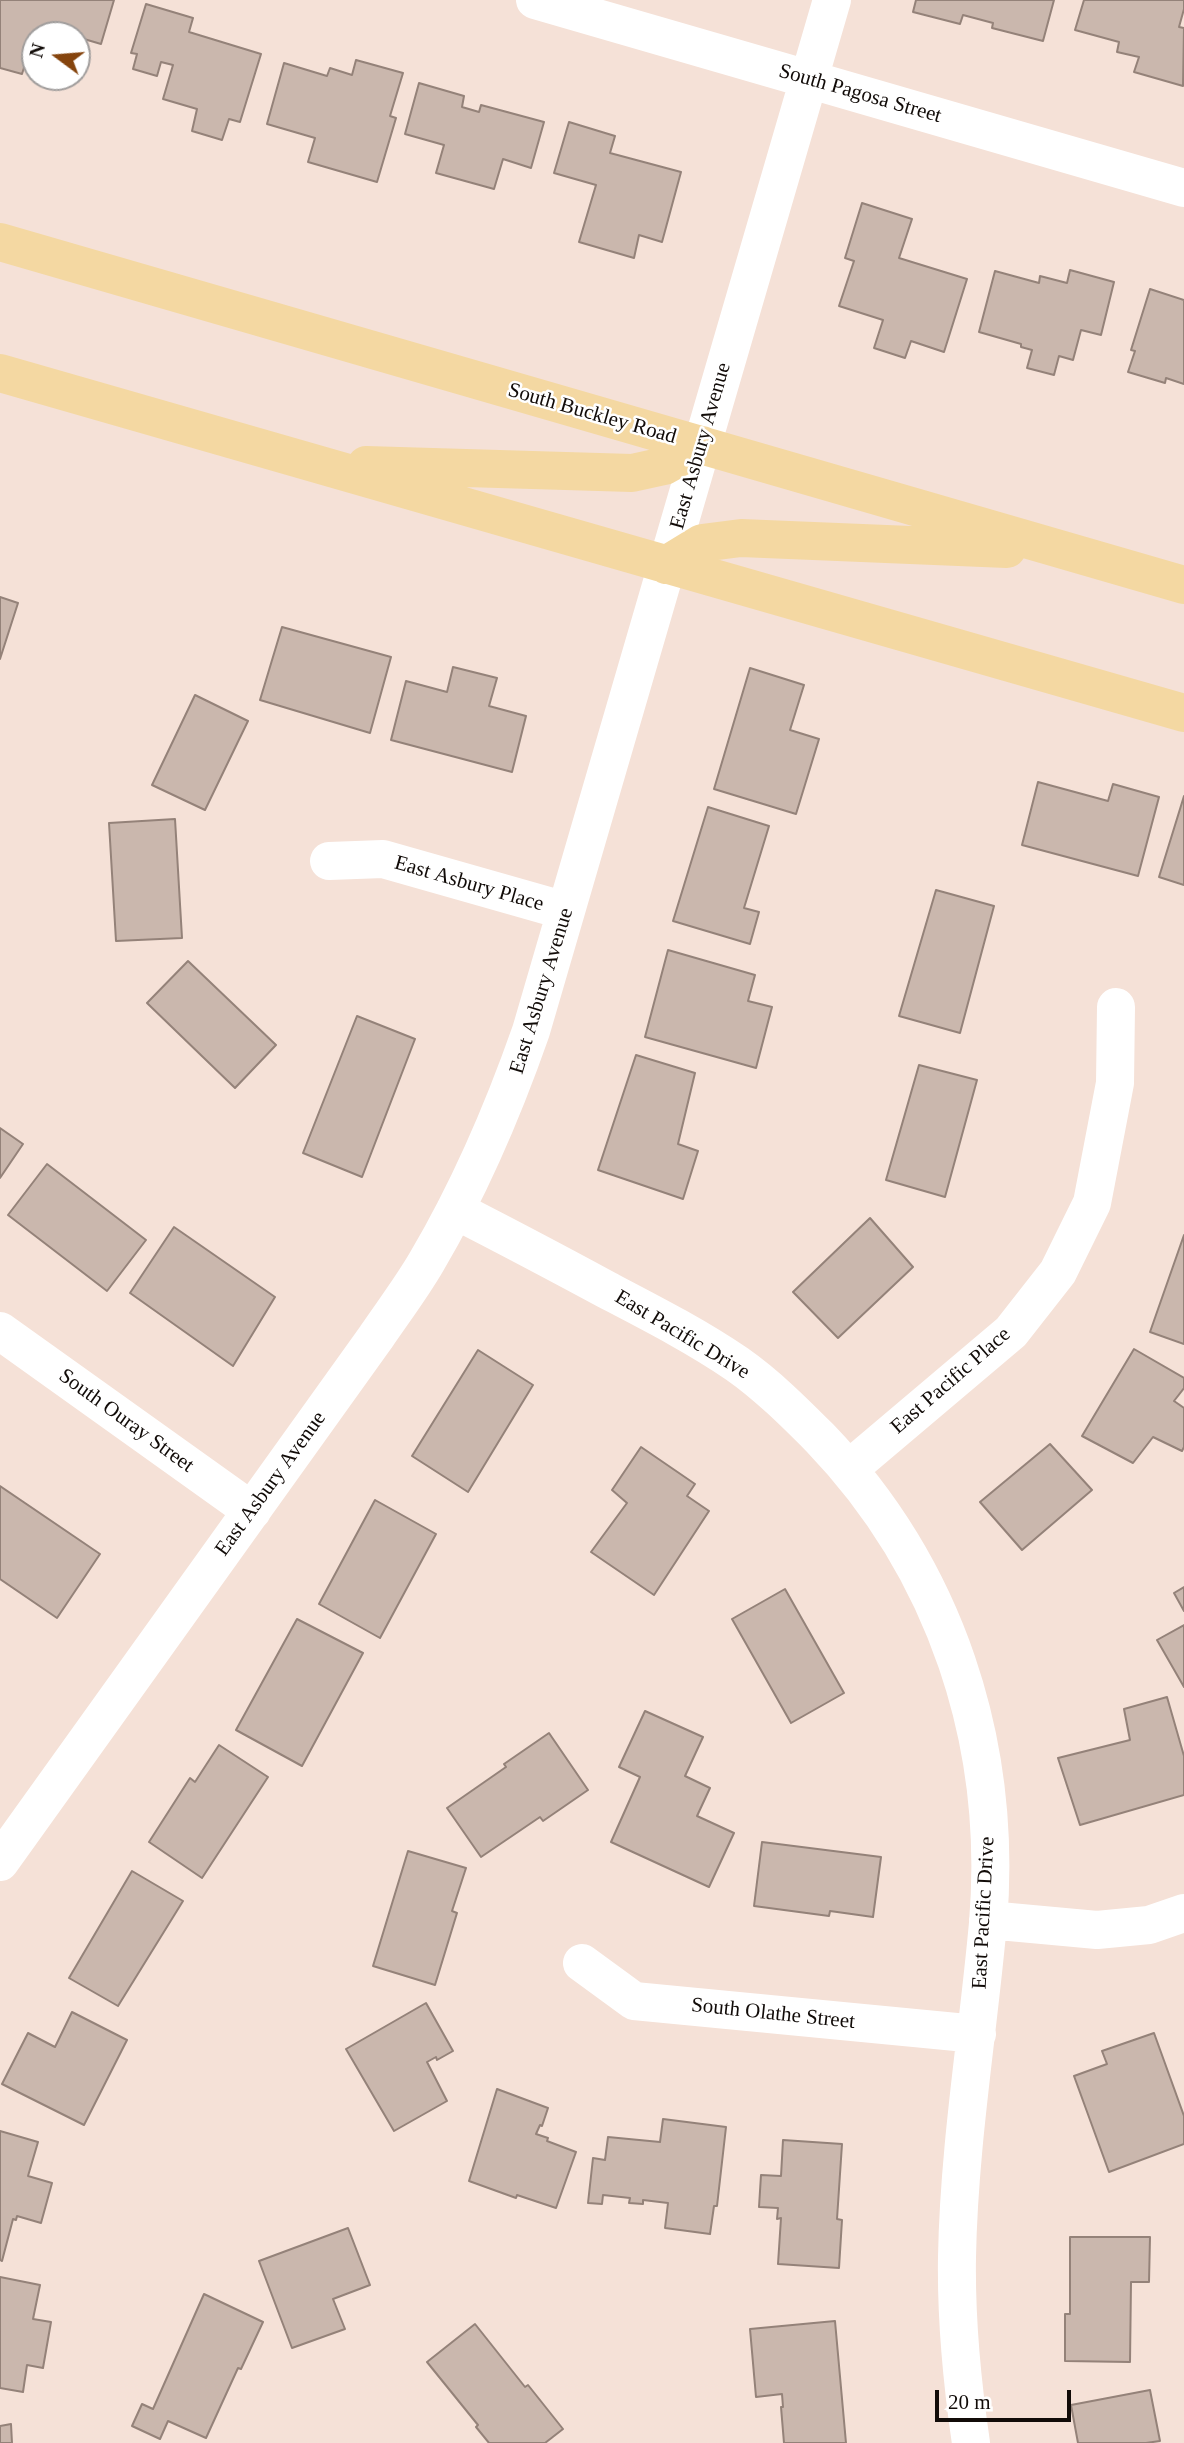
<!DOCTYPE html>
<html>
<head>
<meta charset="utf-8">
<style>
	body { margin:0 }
	#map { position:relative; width:1184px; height:2443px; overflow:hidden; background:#f5e1d7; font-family:Georgia,serif }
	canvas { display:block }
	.north { position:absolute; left:21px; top:21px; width:70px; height:70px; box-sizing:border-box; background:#fff; border:2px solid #a09d9c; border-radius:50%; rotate:286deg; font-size:19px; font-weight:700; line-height:28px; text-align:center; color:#110b08 }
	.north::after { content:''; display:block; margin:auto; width:24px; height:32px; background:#85440d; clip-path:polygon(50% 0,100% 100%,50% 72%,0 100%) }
	.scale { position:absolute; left:935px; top:2390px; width:136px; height:32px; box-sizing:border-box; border:4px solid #110b08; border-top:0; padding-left:9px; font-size:21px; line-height:24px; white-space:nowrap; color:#110b08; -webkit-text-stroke:5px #fff; paint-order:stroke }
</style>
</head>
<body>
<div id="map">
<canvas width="1184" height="2443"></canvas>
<div class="north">N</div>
<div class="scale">20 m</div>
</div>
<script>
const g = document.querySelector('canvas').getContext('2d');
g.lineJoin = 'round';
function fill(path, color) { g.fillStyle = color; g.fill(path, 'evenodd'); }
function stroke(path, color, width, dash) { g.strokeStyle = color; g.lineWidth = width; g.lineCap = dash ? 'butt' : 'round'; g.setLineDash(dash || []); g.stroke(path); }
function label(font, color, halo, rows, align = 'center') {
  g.font = font + ' Georgia,serif'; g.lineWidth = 5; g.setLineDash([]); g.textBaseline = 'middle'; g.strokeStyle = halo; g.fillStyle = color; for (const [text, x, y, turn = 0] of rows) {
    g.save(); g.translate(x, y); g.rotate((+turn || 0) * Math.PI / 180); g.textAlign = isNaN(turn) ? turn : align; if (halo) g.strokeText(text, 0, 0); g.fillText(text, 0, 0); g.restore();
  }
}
const building = new Path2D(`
	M 0,0 L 114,0 L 101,44 L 84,39 L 77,61 L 77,35 L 35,35 L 35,57 L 28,55 L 22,74 L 0,68 Z
	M 916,0 L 1054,0 L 1043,41 L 992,28 L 993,23 L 963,15 L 960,24 L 913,12 Z
	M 1084,0 L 1184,0 L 1184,9 L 1179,27 L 1184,28 L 1183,86 L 1134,72 L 1139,57 L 1117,52 L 1119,42 L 1075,30 Z
	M 146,4 L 193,18 L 189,32 L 261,54 L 240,122 L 229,119 L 222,140 L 192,131 L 197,109 L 163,99 L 173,65 L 161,62 L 157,76 L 133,69 L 137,54 L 131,53 Z
	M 356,60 L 403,73 L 390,116 L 396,118 L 377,182 L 308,162 L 315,138 L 267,124 L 284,63 L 327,76 L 330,68 L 352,75 Z
	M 419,83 L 464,96 L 462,107 L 479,112 L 481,105 L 544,122 L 531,168 L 503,159 L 494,189 L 436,173 L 444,145 L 405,134 Z
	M 569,122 L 615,136 L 610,153 L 681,172 L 662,242 L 639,235 L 634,258 L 579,242 L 596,185 L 554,173 Z
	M 862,203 L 912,219 L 899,258 L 967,279 L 944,352 L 911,341 L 905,358 L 874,348 L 883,320 L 839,306 L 854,261 L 845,258 Z
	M 1070,270 L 1114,282 L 1101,335 L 1081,330 L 1073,360 L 1059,356 L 1054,375 L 1027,368 L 1032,350 L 1021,347 L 1021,344 L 979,332 L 995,271 L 1039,283 L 1040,276 L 1067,283 Z
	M 1150,289 L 1184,300 L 1184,384 L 1166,378 L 1165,383 L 1128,372 L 1135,351 L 1131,350 Z
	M 0,597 L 18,603 L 0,659 Z
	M 282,627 L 391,657 L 370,733 L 260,700 Z
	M 453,667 L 497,678 L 489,706 L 526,716 L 512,772 L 391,740 L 406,681 L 447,692 Z
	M 750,668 L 804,685 L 790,730 L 819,739 L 796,814 L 714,789 Z
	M 195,695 L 248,721 L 205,810 L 152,785 Z
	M 1038,782 L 1108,801 L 1113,784 L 1159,797 L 1138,876 L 1022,845 Z
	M 1184,796 L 1184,885 L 1159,877 Z
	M 708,807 L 769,826 L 744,908 L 759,912 L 750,944 L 673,921 Z
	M 175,819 L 182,938 L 116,941 L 109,823 Z
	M 936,890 L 994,906 L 960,1033 L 899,1016 Z
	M 668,950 L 755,975 L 748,1001 L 772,1007 L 756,1068 L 645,1037 Z
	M 188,961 L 276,1045 L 235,1088 L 147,1003 Z
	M 357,1016 L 415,1039 L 362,1177 L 303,1153 Z
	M 636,1055 L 695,1073 L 678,1144 L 698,1151 L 683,1199 L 598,1170 Z
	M 919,1065 L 977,1080 L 945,1197 L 886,1180 Z
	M 0,1128 L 23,1144 L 0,1178 Z
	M 47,1164 L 146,1240 L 107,1291 L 8,1215 Z
	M 870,1218 L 913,1267 L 838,1338 L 793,1292 Z
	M 174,1227 L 275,1297 L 233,1366 L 130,1293 Z
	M 1184,1235 L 1184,1344 L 1150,1332 Z
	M 1134,1349 L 1184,1378 L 1184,1388 L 1174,1401 L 1184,1408 L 1184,1447 L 1182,1451 L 1153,1437 L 1133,1463 L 1082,1436 Z
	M 478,1350 L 533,1385 L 468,1492 L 412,1456 Z
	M 1050,1444 L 1092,1490 L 1022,1550 L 980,1502 Z
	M 641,1447 L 695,1484 L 687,1496 L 709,1511 L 654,1595 L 591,1552 L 627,1503 L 612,1490 Z
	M 0,1486 L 100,1554 L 57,1618 L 0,1579 Z
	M 375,1500 L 436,1534 L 380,1638 L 319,1604 Z
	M 1184,1587 L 1184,1611 L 1174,1593 Z
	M 785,1589 L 844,1693 L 791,1723 L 732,1619 Z
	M 297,1619 L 363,1653 L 302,1766 L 236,1730 Z
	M 1184,1625 L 1184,1687 L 1157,1640 Z
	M 1167,1697 L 1184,1756 L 1184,1795 L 1080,1825 L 1058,1758 L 1130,1740 L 1124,1709 Z
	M 645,1711 L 703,1737 L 685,1776 L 710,1788 L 697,1816 L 734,1833 L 709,1887 L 611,1842 L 640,1777 L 619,1767 Z
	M 549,1733 L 588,1790 L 543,1821 L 540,1817 L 481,1857 L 447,1808 L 506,1767 L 504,1764 Z
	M 219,1745 L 268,1777 L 202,1878 L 149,1842 L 190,1778 L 195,1782 Z
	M 762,1842 L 881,1857 L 873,1917 L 830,1911 L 829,1916 L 754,1906 Z
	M 408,1851 L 466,1868 L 452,1911 L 457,1913 L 435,1985 L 373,1966 Z
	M 132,1871 L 183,1901 L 118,2006 L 69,1978 Z
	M 426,2003 L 453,2051 L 437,2060 L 436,2057 L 427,2062 L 447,2101 L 394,2131 L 346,2049 Z
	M 72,2012 L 127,2040 L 84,2125 L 2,2084 L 28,2033 L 55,2047 Z
	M 1154,2033 L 1184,2116 L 1184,2144 L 1109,2172 L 1074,2076 L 1107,2064 L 1102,2051 Z
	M 497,2089 L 548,2108 L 542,2126 L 540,2125 L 536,2134 L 548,2138 L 547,2141 L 576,2152 L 556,2208 L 517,2195 L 516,2198 L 469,2181 Z
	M 663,2119 L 726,2127 L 717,2206 L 714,2206 L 710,2234 L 665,2228 L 668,2203 L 643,2200 L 643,2204 L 629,2203 L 630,2198 L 603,2195 L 602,2204 L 588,2203 L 593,2158 L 605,2160 L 608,2137 L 660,2142 Z
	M 0,2131 L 38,2142 L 28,2176 L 52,2183 L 41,2223 L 17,2216 L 16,2220 L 13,2219 L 2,2261 L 0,2260 Z
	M 783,2140 L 842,2144 L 837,2219 L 842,2220 L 839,2268 L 778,2264 L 781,2218 L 777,2219 L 778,2208 L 759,2207 L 761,2175 L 781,2176 Z
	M 348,2228 L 370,2285 L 333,2299 L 345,2329 L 292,2348 L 259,2261 Z
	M 1070,2237 L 1150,2237 L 1149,2282 L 1131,2282 L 1130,2362 L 1065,2361 L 1065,2314 L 1070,2314 Z
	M 0,2277 L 40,2285 L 33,2319 L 51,2322 L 43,2368 L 27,2365 L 23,2392 L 0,2388 Z
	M 204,2294 L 263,2322 L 241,2369 L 238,2368 L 206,2438 L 168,2421 L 160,2439 L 132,2426 L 142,2404 L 153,2409 Z
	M 835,2321 L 846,2443 L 784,2443 L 781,2407 L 783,2407 L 782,2394 L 756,2397 L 750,2329 Z
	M 475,2324 L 525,2387 L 528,2385 L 563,2429 L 545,2443 L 489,2443 L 476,2427 L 478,2425 L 427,2362 Z
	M 1150,2390 L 1160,2441 L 1146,2443 L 1078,2443 L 1071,2405 Z
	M 11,2424 L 12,2443 L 0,2443 L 0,2426 Z`);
const minor = new Path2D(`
	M 535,0 L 1184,188
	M 329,861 L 383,859 L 566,911
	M 455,1210 C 506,1236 557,1263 607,1290 C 651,1313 696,1336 737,1364 C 767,1385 794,1412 820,1438 C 946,1569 1003,1743 988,1923 C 978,2034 959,2145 957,2257 C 956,2319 962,2382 971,2443
	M 0,1331 L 252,1511
	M 849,1469 L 1011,1332 L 1058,1272 L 1092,1203 L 1115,1083 L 1116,1007
	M 0,1862 L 376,1337 C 393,1312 412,1287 427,1261 C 470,1188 503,1111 531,1031 L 832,0
	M 988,1920 L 1097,1930 L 1149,1925 L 1184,1913
	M 582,1963 L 634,2001 L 977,2034`);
const major = new Path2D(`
	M 0,242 L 1184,585
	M 0,373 L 1184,713
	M 366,465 L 632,473 L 664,466 L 702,445
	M 666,565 L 702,543 L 741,538 L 1007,549`);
const streetNames = [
	["South Pagosa Street",860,94,16],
	["South Buckley Road",592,414,16],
	["East Asbury Avenue",701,446,-74],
	["East Asbury Place",469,884,16],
	["East Asbury Avenue",542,991,-73],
	["East Pacific Drive",682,1335,31],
	["East Pacific Place",951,1381,-41],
	["South Ouray Street",126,1421,36],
	["East Asbury Avenue",271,1484,-54],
	["East Pacific Drive",984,1913,-87],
	["South Olathe Street",773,2014,6]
];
fill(building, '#cab7ad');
stroke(building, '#948279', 2);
stroke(minor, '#fff', 38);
stroke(major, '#f4d8a2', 38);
label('21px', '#110b08', '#fff', streetNames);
</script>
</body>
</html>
